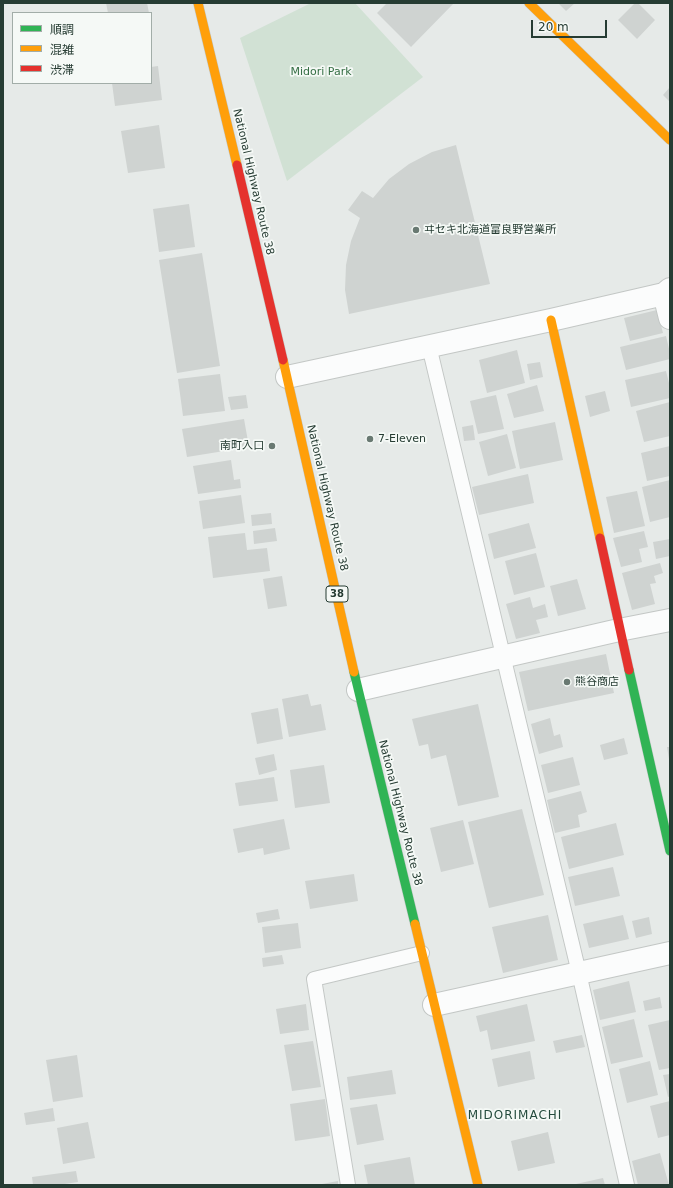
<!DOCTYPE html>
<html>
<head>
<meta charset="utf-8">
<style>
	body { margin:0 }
	#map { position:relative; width:673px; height:1188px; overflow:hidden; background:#e6eae8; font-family:"DejaVu Sans","Noto Sans JP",sans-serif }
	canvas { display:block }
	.frame { position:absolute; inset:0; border:4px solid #263c33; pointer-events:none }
	.legend { position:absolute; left:12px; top:12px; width:140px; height:72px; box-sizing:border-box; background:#f5f9f6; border:1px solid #a2ada8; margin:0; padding:5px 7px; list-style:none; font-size:12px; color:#263c33 }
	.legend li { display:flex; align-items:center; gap:8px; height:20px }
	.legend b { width:20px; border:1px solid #a2ada8 }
	.scale { position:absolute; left:531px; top:20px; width:76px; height:18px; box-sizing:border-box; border:2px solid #263c33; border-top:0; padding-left:5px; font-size:12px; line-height:14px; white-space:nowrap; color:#263c33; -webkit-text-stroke:3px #f5f9f6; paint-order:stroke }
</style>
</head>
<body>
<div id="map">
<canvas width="673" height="1188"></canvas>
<div class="frame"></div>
<ul class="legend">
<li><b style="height:5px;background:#30b455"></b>順調</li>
<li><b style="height:5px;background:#ff9f0a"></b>混雑</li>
<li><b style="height:5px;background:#e5322d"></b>渋滞</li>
</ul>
<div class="scale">20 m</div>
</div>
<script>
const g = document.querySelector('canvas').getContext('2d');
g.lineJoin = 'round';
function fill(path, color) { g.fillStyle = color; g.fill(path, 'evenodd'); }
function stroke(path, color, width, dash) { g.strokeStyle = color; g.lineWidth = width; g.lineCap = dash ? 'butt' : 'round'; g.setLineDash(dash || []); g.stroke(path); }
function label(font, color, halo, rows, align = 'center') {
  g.font = font + ' "DejaVu Sans","Noto Sans JP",sans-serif'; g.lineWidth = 3.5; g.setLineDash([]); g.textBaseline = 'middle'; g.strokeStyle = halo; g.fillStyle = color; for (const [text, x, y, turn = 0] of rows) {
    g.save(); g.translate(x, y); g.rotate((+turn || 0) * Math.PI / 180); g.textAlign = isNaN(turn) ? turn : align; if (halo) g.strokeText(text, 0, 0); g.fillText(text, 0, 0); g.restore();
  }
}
const green = new Path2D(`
	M 311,3 L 355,3 L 423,77 L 287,181 L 240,38 Z`);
const building = new Path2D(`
	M 106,3 L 147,3 L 149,13 L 108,13 Z
	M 387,3 L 454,3 L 411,47 L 377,13 Z
	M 558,3 L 575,3 L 566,11 Z
	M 635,3 L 638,3 L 655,20 L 637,39 L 618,20 Z
	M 158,66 L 162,100 L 115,106 L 112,83 L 151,83 L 151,67 Z
	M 670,87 L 670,102 L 663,95 Z
	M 159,125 L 165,168 L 128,173 L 121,131 Z
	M 456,145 L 490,284 L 349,314 L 345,290 L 346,265 L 351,241 L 360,218 L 348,210 L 362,191 L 373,198 L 389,179 L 409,164 L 432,152 Z
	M 189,204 L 195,247 L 159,252 L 153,209 Z
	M 202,253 L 220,366 L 177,373 L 159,260 Z
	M 657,310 L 663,333 L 630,341 L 624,318 Z
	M 666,336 L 670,353 L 670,359 L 626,370 L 620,347 Z
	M 517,350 L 525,383 L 487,393 L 479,360 Z
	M 540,362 L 543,377 L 530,380 L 527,364 Z
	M 666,371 L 670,387 L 670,398 L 631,407 L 625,380 Z
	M 220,374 L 225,411 L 183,416 L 178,379 Z
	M 537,385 L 544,411 L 514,418 L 507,394 Z
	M 605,391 L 610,411 L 590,417 L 585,396 Z
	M 246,395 L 248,408 L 231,410 L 228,397 Z
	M 496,395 L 504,429 L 478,434 L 470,401 Z
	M 670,402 L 670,436 L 644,442 L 636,411 Z
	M 244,419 L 249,447 L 187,457 L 182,429 Z
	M 555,422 L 563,460 L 520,469 L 512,431 Z
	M 473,425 L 475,440 L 464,441 L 462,427 Z
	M 507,434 L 516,468 L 488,476 L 479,442 Z
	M 670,446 L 670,476 L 647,481 L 641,453 Z
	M 231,460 L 234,480 L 240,479 L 241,488 L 198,494 L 193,466 Z
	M 528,474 L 534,503 L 479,515 L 472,487 Z
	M 670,480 L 670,517 L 650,522 L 642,487 Z
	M 637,491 L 645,526 L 614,533 L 606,497 Z
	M 241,495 L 245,523 L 203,529 L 199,501 Z
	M 271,513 L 272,524 L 252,526 L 251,515 Z
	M 529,523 L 536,548 L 494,559 L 488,534 Z
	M 275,528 L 277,541 L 254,544 L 253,531 Z
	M 644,531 L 648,547 L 639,549 L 642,562 L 621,567 L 613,538 Z
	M 245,533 L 247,550 L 267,548 L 270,571 L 213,578 L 208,537 Z
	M 670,539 L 670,556 L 656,559 L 653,542 Z
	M 536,553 L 545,587 L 514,595 L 505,561 Z
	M 660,563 L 663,573 L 654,576 L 656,583 L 650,584 L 655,604 L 632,610 L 622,573 Z
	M 282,576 L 287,606 L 268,609 L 263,579 Z
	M 577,579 L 586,609 L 558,616 L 550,586 Z
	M 530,597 L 533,608 L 545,604 L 548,617 L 536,620 L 540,633 L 516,639 L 506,604 Z
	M 606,654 L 614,693 L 528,711 L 519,672 Z
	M 308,694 L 311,706 L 321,704 L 326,730 L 289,737 L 282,699 Z
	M 478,704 L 499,797 L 458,806 L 446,755 L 431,759 L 428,744 L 419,746 L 412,719 Z
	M 278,708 L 283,739 L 257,744 L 251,713 Z
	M 550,718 L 554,736 L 560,734 L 563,747 L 539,754 L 531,724 Z
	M 624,738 L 628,754 L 604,760 L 600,745 Z
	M 667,747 L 670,747 L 670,759 L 669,759 Z
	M 274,754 L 277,770 L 259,775 L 255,758 Z
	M 573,757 L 580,785 L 548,793 L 541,765 Z
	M 324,765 L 330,803 L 295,808 L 290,770 Z
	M 274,777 L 278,801 L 239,806 L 235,783 Z
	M 581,791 L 587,812 L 578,815 L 580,827 L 555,833 L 547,800 Z
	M 522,809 L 544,895 L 489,908 L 468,822 Z
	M 284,819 L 290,849 L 264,855 L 263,848 L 238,853 L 233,829 Z
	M 463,820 L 474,864 L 441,872 L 430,828 Z
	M 616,823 L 624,855 L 569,869 L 561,837 Z
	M 613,867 L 620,896 L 575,906 L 568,877 Z
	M 354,874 L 358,901 L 310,909 L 305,881 Z
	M 278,909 L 280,919 L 258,923 L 256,913 Z
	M 548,915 L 558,960 L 503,973 L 492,927 Z
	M 623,915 L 629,939 L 589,948 L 583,924 Z
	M 649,917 L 652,934 L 636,938 L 632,921 Z
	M 298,923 L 301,948 L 265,953 L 262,927 Z
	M 282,955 L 284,964 L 263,967 L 262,958 Z
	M 629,981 L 636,1012 L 600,1020 L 593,990 Z
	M 660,997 L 662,1008 L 645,1011 L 643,1001 Z
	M 306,1004 L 309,1030 L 280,1034 L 276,1009 Z
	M 527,1004 L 535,1041 L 491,1050 L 487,1030 L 480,1032 L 476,1016 Z
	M 634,1019 L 643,1057 L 611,1064 L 602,1027 Z
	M 670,1020 L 670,1068 L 659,1070 L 648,1025 Z
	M 582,1035 L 585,1047 L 556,1053 L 553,1041 Z
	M 313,1041 L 321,1087 L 292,1091 L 284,1045 Z
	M 530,1051 L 535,1079 L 498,1087 L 492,1059 Z
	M 77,1055 L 83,1097 L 53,1102 L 46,1060 Z
	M 650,1061 L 658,1095 L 627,1103 L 619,1069 Z
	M 392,1070 L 396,1094 L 350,1100 L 347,1077 Z
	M 670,1074 L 670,1096 L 668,1097 L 663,1075 Z
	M 325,1099 L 330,1136 L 295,1141 L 290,1104 Z
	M 670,1101 L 670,1135 L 658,1138 L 650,1106 Z
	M 377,1104 L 384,1140 L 357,1145 L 350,1108 Z
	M 53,1108 L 55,1121 L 26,1125 L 24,1113 Z
	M 88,1122 L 95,1158 L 63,1164 L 57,1128 Z
	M 548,1132 L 555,1163 L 518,1171 L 511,1141 Z
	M 660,1153 L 669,1185 L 638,1185 L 632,1161 Z
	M 410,1157 L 415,1185 L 368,1185 L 364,1165 Z
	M 76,1171 L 78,1182 L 58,1185 L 33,1185 L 32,1177 Z
	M 603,1178 L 605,1185 L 577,1185 L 576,1184 Z
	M 338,1181 L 338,1185 L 322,1185 L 322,1184 Z`);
const lane = new Path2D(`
	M 429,346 L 579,973 L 627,1185
	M 348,1185 L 314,979 L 422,953`);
const street = new Path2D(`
	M 664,294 L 670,318
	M 287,377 L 551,320 L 664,294 L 670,289
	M 358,690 L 619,630 L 670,620
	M 434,1005 L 670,953`);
const fast = new Path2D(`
	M 629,670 L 670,851
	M 354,672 L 415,924`);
const slow = new Path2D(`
	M 198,3 L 237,165
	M 529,3 L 670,140
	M 551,320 L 600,538
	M 283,360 L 354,672
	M 415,924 L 478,1185`);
const jam = new Path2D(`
	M 237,165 L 283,360
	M 600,538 L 629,670`);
const markers = [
	[416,230,4,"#697972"],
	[370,439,4,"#697972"],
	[272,446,4,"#697972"],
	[567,682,4,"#697972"]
];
const shields = [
	[337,594,22]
];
const shieldNames = [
	["38",337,594]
];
const parkNames = [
	["Midori Park",321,72]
];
const streetNames = [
	["National Highway Route 38",253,182,77],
	["National Highway Route 38",327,498,77],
	["National Highway Route 38",400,813,76]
];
const poiNames = [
	["ヰセキ北海道富良野営業所",424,230],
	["7-Eleven",378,439],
	["南町入口",264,446,"right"],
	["熊谷商店",575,682]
];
const neighbourhoodNames = [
	["MIDORIMACHI",515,1116]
];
fill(green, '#d1e1d4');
fill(building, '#cfd3d1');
stroke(lane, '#c3c7c5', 16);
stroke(street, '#c3c7c5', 24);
stroke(fast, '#c2c7c5', 10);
stroke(slow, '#c2c7c5', 10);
stroke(jam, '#c2c7c5', 10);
stroke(lane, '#fbfcfc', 14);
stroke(street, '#fbfcfc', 22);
stroke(fast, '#30b455', 9);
stroke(slow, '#ff9f0a', 9);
stroke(jam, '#e5322d', 9);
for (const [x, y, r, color] of markers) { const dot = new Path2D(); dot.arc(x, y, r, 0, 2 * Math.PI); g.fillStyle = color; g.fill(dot); stroke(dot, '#f5f9f6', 1.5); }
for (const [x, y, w] of shields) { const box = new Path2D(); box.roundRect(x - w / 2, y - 8, w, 16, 3); g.fillStyle = '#f5f9f6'; g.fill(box); stroke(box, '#263c33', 1); }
label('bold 10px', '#263c33', null, shieldNames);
label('11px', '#356e44', '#f5f9f6', parkNames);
label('11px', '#263c33', '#f5f9f6', streetNames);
label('11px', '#263c33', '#f5f9f6', poiNames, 'left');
g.letterSpacing = '1px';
label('12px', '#244b3d', '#f5f9f6', neighbourhoodNames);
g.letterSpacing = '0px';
</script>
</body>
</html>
